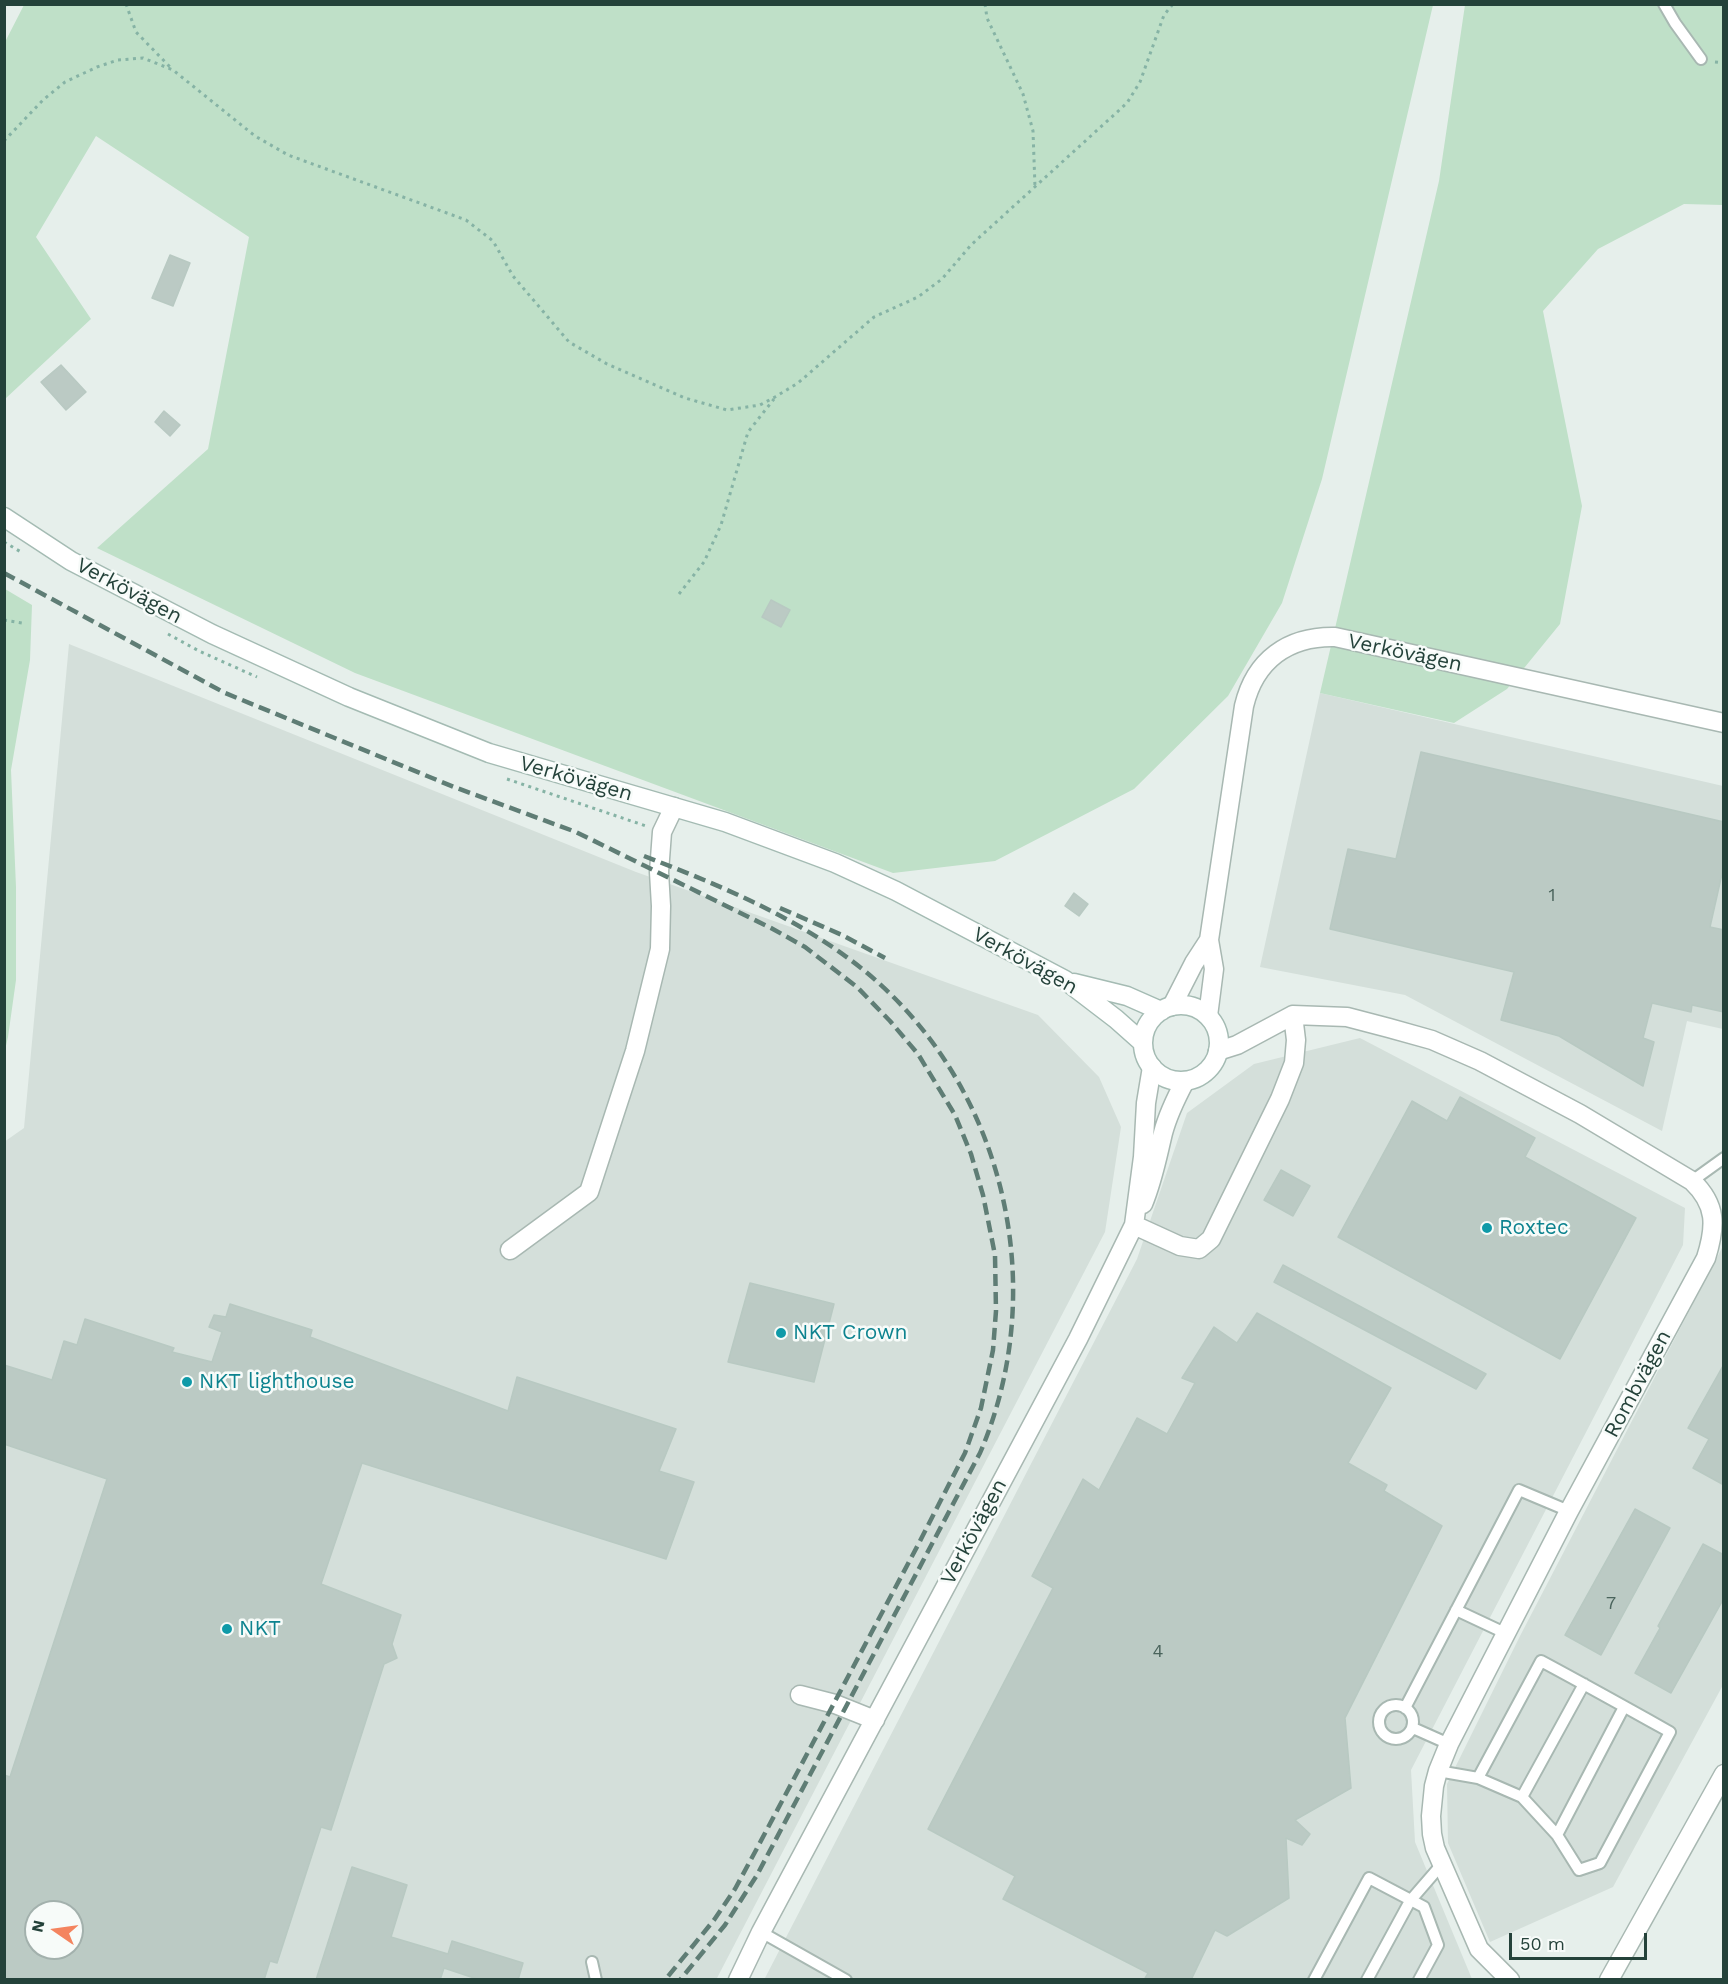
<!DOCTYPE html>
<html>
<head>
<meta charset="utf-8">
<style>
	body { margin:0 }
	#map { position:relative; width:1728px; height:1984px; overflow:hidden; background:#e6efeb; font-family:"Work Sans",sans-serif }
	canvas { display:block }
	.frame { position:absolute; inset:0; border:6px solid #24423a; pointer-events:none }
	.north { position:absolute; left:24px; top:1900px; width:60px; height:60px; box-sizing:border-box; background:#f7fbf9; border:2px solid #a3b1ad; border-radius:50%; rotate:283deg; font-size:16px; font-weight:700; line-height:24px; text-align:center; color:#24423a }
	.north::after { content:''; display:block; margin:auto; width:21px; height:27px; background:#f4845f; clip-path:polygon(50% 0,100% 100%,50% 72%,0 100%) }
	.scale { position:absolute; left:1509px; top:1933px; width:138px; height:27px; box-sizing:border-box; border:3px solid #24423a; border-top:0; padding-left:8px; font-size:18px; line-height:21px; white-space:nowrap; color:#24423a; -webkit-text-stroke:4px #f7fbf9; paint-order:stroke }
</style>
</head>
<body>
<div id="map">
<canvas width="1728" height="1984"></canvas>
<div class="frame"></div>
<div class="north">N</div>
<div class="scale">50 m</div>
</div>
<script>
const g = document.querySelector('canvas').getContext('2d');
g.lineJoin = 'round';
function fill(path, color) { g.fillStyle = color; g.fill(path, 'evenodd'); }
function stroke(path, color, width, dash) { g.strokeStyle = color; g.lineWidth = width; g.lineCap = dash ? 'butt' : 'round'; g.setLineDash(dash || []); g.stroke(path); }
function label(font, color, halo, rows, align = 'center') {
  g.font = font + ' "Work Sans",sans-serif'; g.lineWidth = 5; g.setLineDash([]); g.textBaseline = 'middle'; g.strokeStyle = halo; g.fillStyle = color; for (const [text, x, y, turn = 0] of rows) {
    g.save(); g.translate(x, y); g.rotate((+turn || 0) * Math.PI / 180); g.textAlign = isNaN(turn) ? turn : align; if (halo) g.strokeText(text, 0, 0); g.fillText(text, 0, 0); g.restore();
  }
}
const built = new Path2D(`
	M 69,644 L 636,872 L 1038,1015 L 1099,1077 L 1121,1127 L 1105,1232 L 716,1980 L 5,1979 L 4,1142 L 24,1128 ZM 36,1912 L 72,1912 L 72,1948 L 36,1948 Z
	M 1320,693 L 1723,786 L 1723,1029 L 1687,1021 L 1662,1131 L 1405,995 L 1260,967 Z
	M 1360,1038 L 1685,1208 L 1683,1245 L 1411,1770 L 1415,1842 L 1472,1979 L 764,1980 L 1137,1259 L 1187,1113 L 1254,1064 Z
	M 1723,1246 L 1723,1685 L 1613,1887 L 1490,1942 L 1448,1843 L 1447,1784 L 1520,1636 Z`);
const green = new Path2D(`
	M 24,5 L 1433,5 L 1322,479 L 1282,603 L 1228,696 L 1134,789 L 995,861 L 893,873 L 355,673 L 97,548 L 208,449 L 249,237 L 96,136 L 36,237 L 91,319 L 5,399 L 5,42 Z
	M 1465,5 L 1723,5 L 1723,205 L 1684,204 L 1598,249 L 1543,311 L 1582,506 L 1560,624 L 1507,689 L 1454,723 L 1320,693 L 1439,181 Z
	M 5,589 L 32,605 L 30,660 L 11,770 L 16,887 L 16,980 L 8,1037 L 5,1050 Z`);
const building = new Path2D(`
	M 170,255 L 190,263 L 173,306 L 152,298 Z
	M 61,365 L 86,392 L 66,410 L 41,382 Z
	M 164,411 L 180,425 L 170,436 L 155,422 Z
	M 771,600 L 790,610 L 781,627 L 762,617 Z
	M 1421,752 L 1724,822 L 1724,865 L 1710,927 L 1724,930 L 1724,1012 L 1692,1005 L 1691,1012 L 1652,1003 L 1643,1038 L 1654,1042 L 1643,1086 L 1559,1036 L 1501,1020 L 1514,972 L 1330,929 L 1348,849 L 1396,859 Z
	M 1074,893 L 1088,904 L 1079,916 L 1065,906 Z
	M 1460,1097 L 1535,1138 L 1525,1157 L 1636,1218 L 1560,1359 L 1338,1237 L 1412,1101 L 1447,1121 Z
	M 1281,1170 L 1310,1186 L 1293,1216 L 1264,1200 Z
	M 1283,1265 L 1486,1374 L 1476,1389 L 1274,1282 Z
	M 750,1283 L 834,1304 L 814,1382 L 728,1362 Z
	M 230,1304 L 312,1330 L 310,1337 L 508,1411 L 517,1377 L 676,1429 L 659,1471 L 694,1482 L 666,1559 L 362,1463 L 321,1584 L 401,1615 L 392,1644 L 397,1658 L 384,1664 L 331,1830 L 321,1827 L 277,1963 L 270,1961 L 264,1980 L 4,1980 L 4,1775 L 10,1777 L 107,1479 L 4,1444 L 4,1365 L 52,1380 L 64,1341 L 77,1345 L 85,1319 L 174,1348 L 172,1352 L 212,1362 L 222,1332 L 209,1327 L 214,1315 L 226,1317 ZM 36,1912 L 72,1912 L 72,1948 L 36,1948 Z
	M 1257,1313 L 1391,1388 L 1348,1463 L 1387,1485 L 1384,1491 L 1442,1526 L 1345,1718 L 1351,1788 L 1295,1820 L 1310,1834 L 1302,1845 L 1286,1838 L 1289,1898 L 1227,1936 L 1215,1930 L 1191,1980 L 1144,1980 L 1148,1973 L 1003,1899 L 1015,1876 L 928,1829 L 1053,1588 L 1032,1576 L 1083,1479 L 1099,1490 L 1137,1418 L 1167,1434 L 1195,1383 L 1182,1378 L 1214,1327 L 1237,1343 Z
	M 1724,1364 L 1724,1485 L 1693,1468 L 1709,1439 L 1688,1428 Z
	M 1635,1509 L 1670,1528 L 1601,1655 L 1565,1635 Z
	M 1703,1544 L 1724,1555 L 1724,1598 L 1671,1693 L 1635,1673 L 1660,1628 L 1658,1626 Z
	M 352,1867 L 407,1885 L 391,1937 L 448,1954 L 452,1941 L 523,1963 L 518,1980 L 480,1980 L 444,1968 L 440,1980 L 316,1980 Z`);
const path = new Path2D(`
	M 126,4 L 136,32 L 172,69
	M 985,4 L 987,18 L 1023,94 L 1033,131 L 1035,187
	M 1715,62 L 1724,63
	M 4,141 L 43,100 L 65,82 L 97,67 L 118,60 L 143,58 L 173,70 L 255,136 L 288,155 L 466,220 L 493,241 L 513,276 L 569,342 L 607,364 L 685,398 L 727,410 L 760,405 L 775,397 L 798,383 L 874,317 L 918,297 L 942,279 L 971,245 L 1127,103 L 1140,82 L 1164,15 L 1173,4
	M 4,542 L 21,552
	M 679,594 L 704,562 L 721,525 L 748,432 L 774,399
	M 4,620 L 22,623
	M 168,634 L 199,651 L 257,677
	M 507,779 L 646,826`);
const lane = new Path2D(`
	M 1664,4 L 1675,23 L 1701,59
	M 1692,1181 L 1724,1158
	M 1456,1610 L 1505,1633
	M1379 1722a17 17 0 1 1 34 0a17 17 0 1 1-34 0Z
	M 1405,1708 L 1519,1490 L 1569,1511
	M 1413,1728 L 1449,1744
	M 1438,1771 L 1478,1778
	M 1522,1797 L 1478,1778 L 1541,1661 C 1584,1684 1627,1708 1670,1732 L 1600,1863 L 1579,1870 L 1557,1835 L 1624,1707
	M 1557,1835 L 1522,1797 L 1584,1684
	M 761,1932 L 846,1980
	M 592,1962 L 596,1980
	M 1314,1980 L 1369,1878 L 1424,1907 L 1438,1945 L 1419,1980
	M 1367,1980 L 1410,1901 L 1442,1864`);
const street = new Path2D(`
	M 1172,1006 L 1194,963 L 1209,940
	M 1208,1016 L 1214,969 L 1209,940 L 1244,706 C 1255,660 1288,636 1335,637 L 1724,723
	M 1218,1051 L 1237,1045 L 1293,1015 L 1347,1017 L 1389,1028 L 1432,1040 L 1480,1061 L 1580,1114 L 1692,1181 C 1717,1205 1716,1226 1706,1258 L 1569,1511 L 1449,1744 L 1438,1771 L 1434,1786 L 1431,1816 L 1432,1834 L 1435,1848 L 1479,1949 L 1510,1980
	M 1143,1204 C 1153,1180 1157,1158 1163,1133 C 1168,1114 1176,1098 1185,1081
	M 1134,1225 L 1180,1246 L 1199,1249 L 1211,1239 L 1280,1099 L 1294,1063 L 1296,1040 L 1293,1015
	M 510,1250 L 589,1192 L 635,1051 L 660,949 L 661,906 L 659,872 L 662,832 L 674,807
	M 800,1695 L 835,1704 L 875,1720
	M 738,1980 L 761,1932 L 1078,1339 L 1134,1225 L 1143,1157 L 1146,1103 L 1152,1067
	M 1609,1980 L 1724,1774`);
const secondary = new Path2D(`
	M 4,517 L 71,561 L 212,634 L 349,697 L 489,753 L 725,822 L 835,863 L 896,891 L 1065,980 L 1116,1019 L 1143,1043
	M 1074,983 L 1127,996 L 1161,1011
	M1143 1043a38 38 0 1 1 76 0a38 38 0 1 1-76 0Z`);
const rail = new Path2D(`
	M 4,573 L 225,693 L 454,787 L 576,832 L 771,928 L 805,947 L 857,987 L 890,1021 L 918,1054 L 955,1115 L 971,1154 L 983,1195 L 995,1255 L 996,1311 L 993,1350 L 981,1408 L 965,1453 L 919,1543 L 755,1852 L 735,1889 L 714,1920 L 665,1980
	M 644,856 C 719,885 797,917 861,968 C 1004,1082 1052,1286 980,1453 L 757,1875 L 725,1925 L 680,1980
	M 780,908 L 842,935 L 885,958`);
const markers = [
	[1487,1228,6,"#0f9aa8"],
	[781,1333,6,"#0f9aa8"],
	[187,1382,6,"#0f9aa8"],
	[227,1629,6,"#0f9aa8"]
];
const numberNames = [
	["1",1552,896],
	["7",1611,1604],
	["4",1158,1652]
];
const streetNames = [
	["Verkövägen",129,591,28],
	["Verkövägen",1405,653,12],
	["Verkövägen",576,779,16],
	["Verkövägen",1025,961,29],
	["Rombvägen",1638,1384,-62],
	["Verkövägen",974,1532,-62]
];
const cultureNames = [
	["Roxtec",1499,1228],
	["NKT Crown",793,1333],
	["NKT lighthouse",199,1382],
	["NKT",239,1629]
];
fill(built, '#d4dfda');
fill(green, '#bfe0c8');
fill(building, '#bbcac4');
stroke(building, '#b8c9c2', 1.5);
stroke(lane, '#a8b8b2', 14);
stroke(street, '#a8b8b2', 21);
stroke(secondary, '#a4bbb3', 21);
stroke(path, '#86b3a5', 3, [3, 4.5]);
stroke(lane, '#fff', 10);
stroke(street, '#fff', 18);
stroke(secondary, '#fff', 18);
stroke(rail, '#5f7d75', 4.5, [12, 6]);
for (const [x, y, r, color] of markers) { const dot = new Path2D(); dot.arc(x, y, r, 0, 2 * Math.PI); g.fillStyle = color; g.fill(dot); stroke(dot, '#f7fbf9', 2); }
label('18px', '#4a645c', null, numberNames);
label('21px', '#24423a', '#f7fbf9', streetNames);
label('21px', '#0d838f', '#f7fbf9', cultureNames, 'left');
</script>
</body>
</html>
